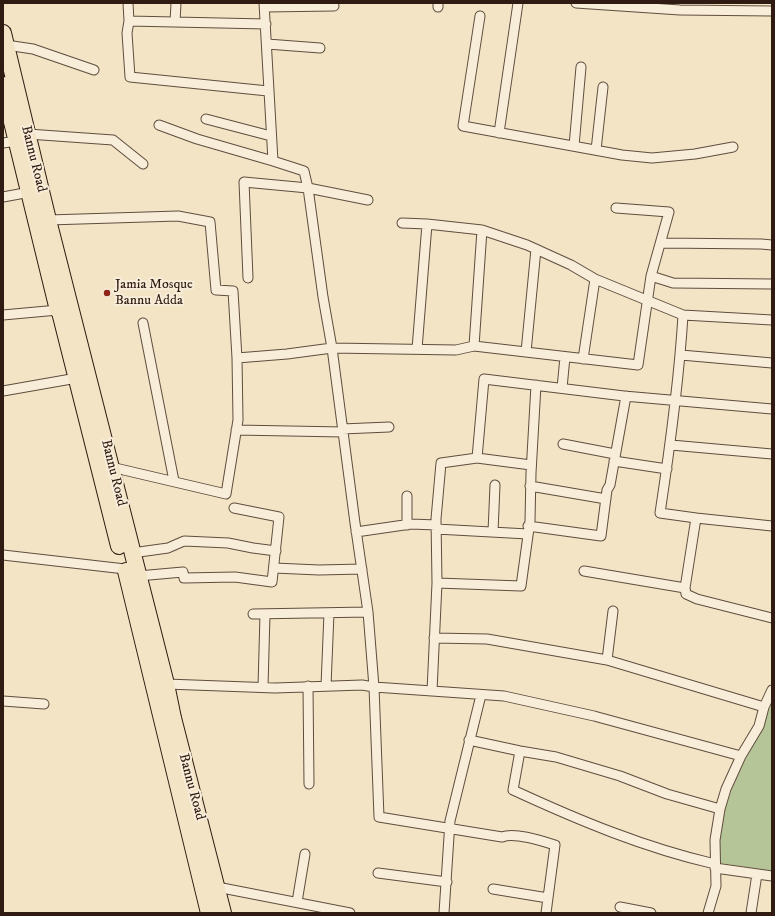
<!DOCTYPE html>
<html>
<head>
<meta charset="utf-8">
<style>
	body { margin:0 }
	#map { position:relative; width:775px; height:916px; overflow:hidden; background:#f2e4c4; font-family:"IM FELL DW Pica",serif }
	canvas { display:block }
	.frame { position:absolute; inset:0; border:4px solid #301b13; pointer-events:none }
</style>
</head>
<body>
<div id="map">
<canvas width="775" height="916"></canvas>
<div class="frame"></div>
</div>
<script>
const g = document.querySelector('canvas').getContext('2d');
g.lineJoin = 'round';
function fill(path, color) { g.fillStyle = color; g.fill(path, 'evenodd'); }
function stroke(path, color, width, dash) { g.strokeStyle = color; g.lineWidth = width; g.lineCap = dash ? 'butt' : 'round'; g.setLineDash(dash || []); g.stroke(path); }
function label(font, color, halo, rows, align = 'center') {
  g.font = font + ' "IM FELL DW Pica",serif'; g.lineWidth = 4; g.setLineDash([]); g.textBaseline = 'middle'; g.strokeStyle = halo; g.fillStyle = color; for (const [text, x, y, turn = 0] of rows) {
    g.save(); g.translate(x, y); g.rotate((+turn || 0) * Math.PI / 180); g.textAlign = isNaN(turn) ? turn : align; if (halo) g.strokeText(text, 0, 0); g.fillText(text, 0, 0); g.restore();
  }
}
const green = new Path2D(`
	M 772,702 L 772,871 L 720,863 C 713,802 752,756 772,702 Z`);
const minor = new Path2D(`
	M 128,3 L 129,21 L 127,33 L 130,77 L 268,91
	M 264,3 L 273,161 L 304,171 L 308,188 L 323,297 L 332,348 L 355,523 L 368,612 L 374,687 L 432,691 L 437,583 L 436,519 L 441,463 L 477,458 L 484,379 L 624,396 L 772,409
	M 576,3 L 680,10 L 772,11
	M 265,7 L 334,6
	M 438,7 L 438,3
	M 480,16 L 463,126 L 622,155 L 652,158 L 695,154 L 733,147
	M 129,21 L 266,24
	M 175,22 L 176,3
	M 267,44 L 320,48
	M 6,45 L 33,49 L 94,70
	M 206,119 L 271,136
	M 159,125 L 197,139 L 273,161
	M 499,133 L 518,3
	M 28,134 L 113,140 L 143,164
	M 3,143 L 17,141
	M 574,146 L 581,67
	M 596,150 L 603,87
	M 3,197 L 30,192
	M 48,220 L 178,216 L 210,222 L 216,290 L 233,291 L 237,358
	M 402,223 L 427,224 L 482,230
	M 661,243 L 761,244 L 772,245
	M 651,276 L 673,283 L 772,284
	M 248,278 L 244,182 L 308,188 L 368,200
	M 3,315 L 58,310
	M 683,315 C 679,382 670,447 660,513 L 696,518 L 772,526
	M 143,323 L 174,481
	M 474,346 L 482,230 L 527,245 L 571,265 L 595,279 L 683,315 L 772,320
	M 417,349 L 427,224
	M 526,352 L 536,249
	M 681,355 L 772,363
	M 583,359 L 595,279
	M 562,388 L 565,357
	M 3,391 L 77,378
	M 342,429 L 389,427
	M 236,430 L 343,432
	M 563,444 L 615,454
	M 671,445 L 772,454
	M 477,458 L 531,465
	M 614,461 L 667,469
	M 111,467 L 226,494 L 238,420 L 237,358 L 287,354 L 332,348 L 456,350 L 474,346 L 638,365 L 651,276 L 669,212 L 616,208
	M 530,486 L 606,499
	M 696,518 L 685,588 L 686,594 L 697,599 L 772,618
	M 407,525 L 407,496
	M 528,526 L 601,536 L 607,490 L 610,485 L 626,396
	M 436,529 L 528,534
	M 356,532 L 411,524 L 436,525
	M 493,532 L 495,485
	M 132,553 L 168,548 L 184,541 L 228,543 L 253,548 L 276,551
	M 3,555 L 125,569
	M 274,568 L 319,570 L 362,569
	M 584,571 L 685,588
	M 138,576 L 183,572 L 184,578 L 235,577 L 272,582 L 279,517 L 234,508
	M 437,583 L 521,586 L 530,521 L 531,473 L 536,385
	M 253,614 L 368,612
	M 434,638 L 487,639 L 607,660 L 764,707
	M 607,660 L 613,611
	M 166,684 L 275,688 L 362,685 L 374,687 L 379,817 L 502,837 C 515,832 542,841 555,845 L 546,913
	M 308,686 L 309,784
	M 326,686 L 329,613
	M 263,687 L 265,614
	M 432,691 L 504,696 L 594,716 L 741,756
	M 3,701 L 44,704
	M 469,740 L 520,751 L 556,757 L 620,776 L 667,794 L 720,809
	M 520,751 L 513,790 C 578,820 645,848 715,864
	M 715,868 L 772,876
	M 378,873 L 447,882
	M 217,887 L 350,913
	M 493,889 L 548,898
	M 297,902 L 305,854
	M 620,907 L 651,913
	M 444,913 L 450,821 L 481,695
	M 708,913 L 716,886 L 715,840 L 720,809 L 726,789 L 741,756 L 759,726 L 764,707 L 772,690
	M 751,913 L 757,874`);
const trunk = new Path2D(`
	M 3,33 L 48,220 L 166,684 L 173,718 L 223,913
	M 3,85 L 58,310 L 60,312 L 119,546
	M 126,571 L 209,913`);
const markers = [
	[107,293,4,"#8f2418"]
];
const streetNames = [
	["Bannu Road",33,159,76],
	["Bannu Road",113,473,76],
	["Bannu Road",191,787,75]
];
const poiNames = [
	["Jamia Mosque",115,285],
	["Bannu Adda",115,301]
];
fill(green, '#b6c598');
stroke(minor, '#604d3f', 11);
stroke(trunk, '#301b13', 18);
stroke(minor, '#f7edd9', 9);
stroke(trunk, '#f2e4c4', 16);
for (const [x, y, r, color] of markers) { const dot = new Path2D(); dot.arc(x, y, r, 0, 2 * Math.PI); g.fillStyle = color; g.fill(dot); stroke(dot, '#f7edd9', 1.5); }
label('14px', '#301b13', '#f7edd9', streetNames);
label('14px', '#301b13', '#f7edd9', poiNames, 'left');
</script>
</body>
</html>
